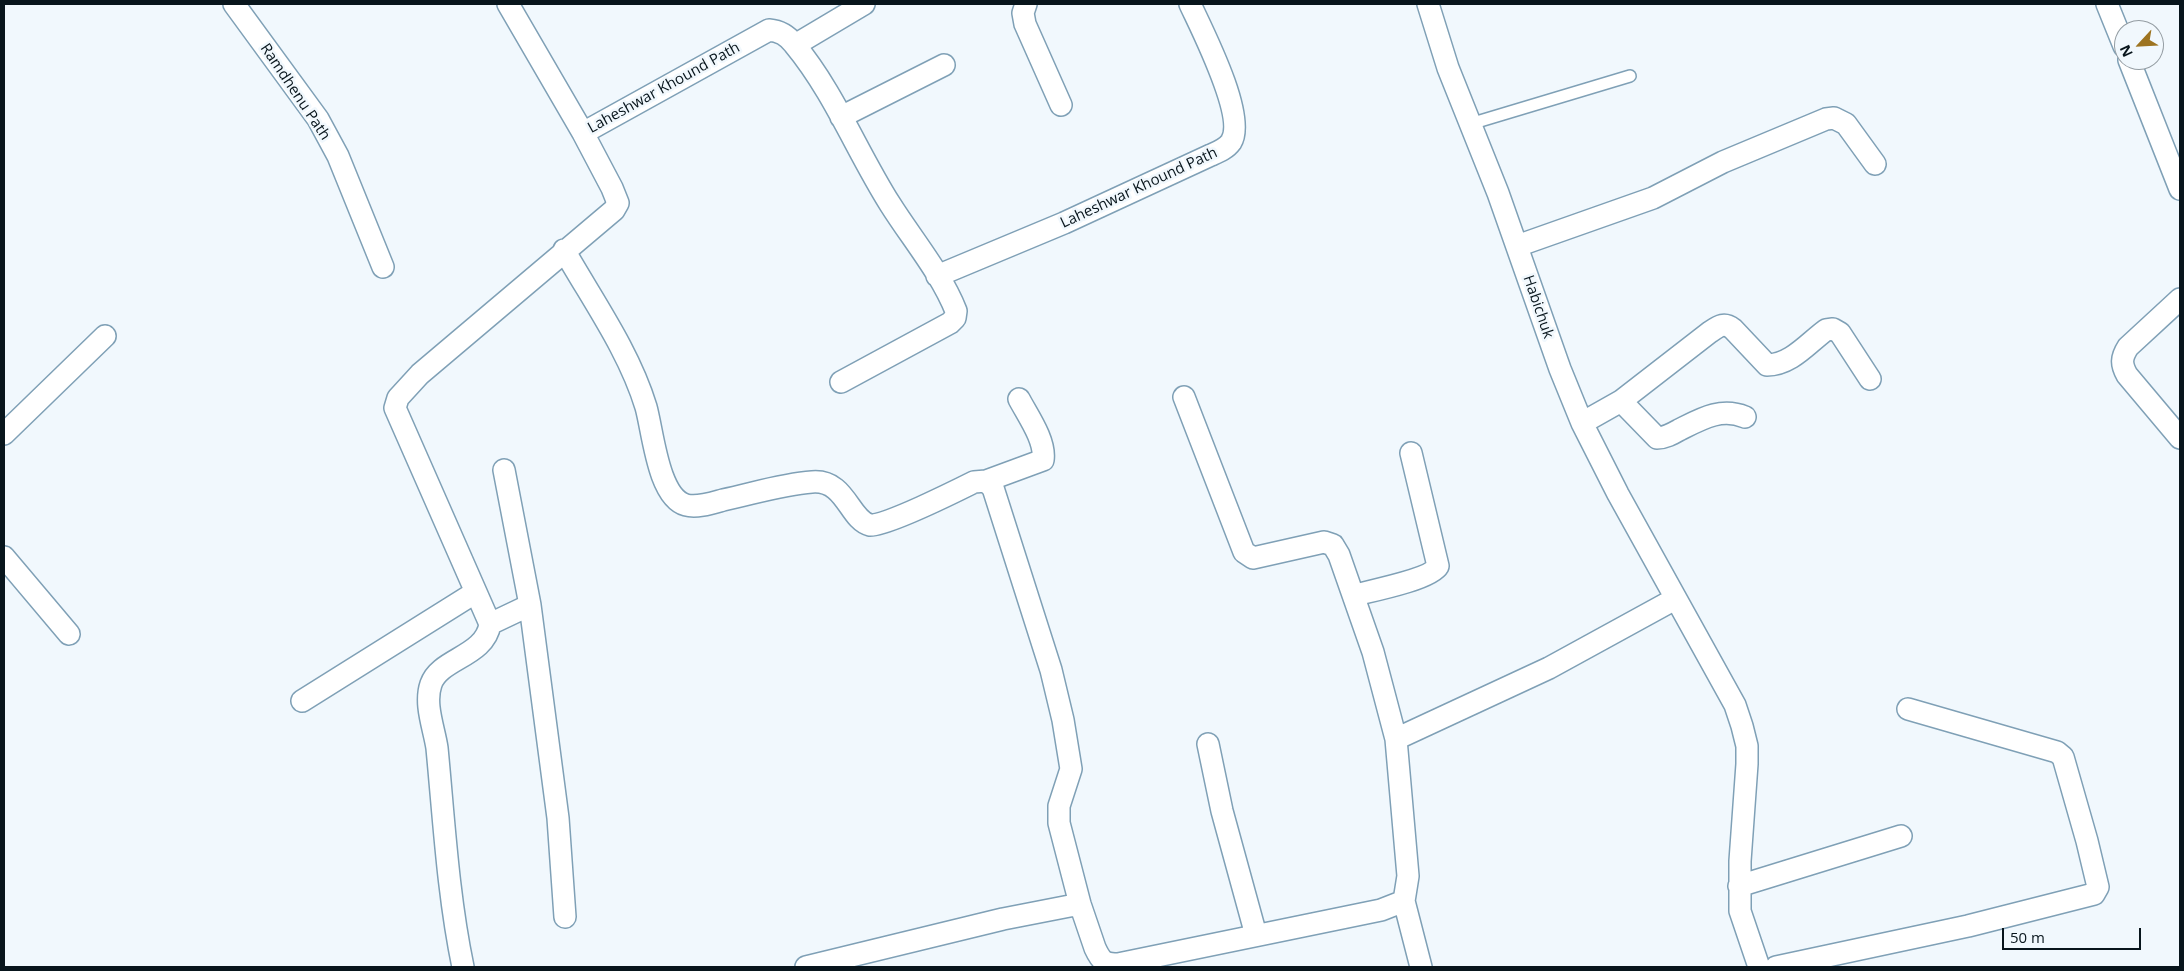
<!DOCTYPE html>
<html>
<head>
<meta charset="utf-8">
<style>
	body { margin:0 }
	#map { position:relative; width:2184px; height:971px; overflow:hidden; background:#f1f8fd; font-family:"Open Sans",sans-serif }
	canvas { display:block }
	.frame { position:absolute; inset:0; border:5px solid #08151c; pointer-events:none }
	.north { position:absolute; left:2114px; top:20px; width:50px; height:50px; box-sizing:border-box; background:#f1f8fd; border:1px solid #949da3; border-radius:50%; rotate:245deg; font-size:14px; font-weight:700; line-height:20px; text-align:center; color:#08151c }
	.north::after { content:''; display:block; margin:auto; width:18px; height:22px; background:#9d7421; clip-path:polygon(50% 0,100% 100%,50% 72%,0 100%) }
	.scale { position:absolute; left:2002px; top:928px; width:139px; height:22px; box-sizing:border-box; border:2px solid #08151c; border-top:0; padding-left:6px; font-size:15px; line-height:18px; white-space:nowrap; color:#08151c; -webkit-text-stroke:4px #f1f8fd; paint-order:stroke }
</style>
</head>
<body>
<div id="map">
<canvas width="2184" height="971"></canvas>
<div class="frame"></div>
<div class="north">N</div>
<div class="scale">50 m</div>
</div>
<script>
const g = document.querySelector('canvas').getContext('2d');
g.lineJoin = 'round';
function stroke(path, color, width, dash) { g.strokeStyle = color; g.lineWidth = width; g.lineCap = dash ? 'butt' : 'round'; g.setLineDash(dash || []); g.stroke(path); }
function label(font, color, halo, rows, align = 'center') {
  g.font = font + ' "Open Sans",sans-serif'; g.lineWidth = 5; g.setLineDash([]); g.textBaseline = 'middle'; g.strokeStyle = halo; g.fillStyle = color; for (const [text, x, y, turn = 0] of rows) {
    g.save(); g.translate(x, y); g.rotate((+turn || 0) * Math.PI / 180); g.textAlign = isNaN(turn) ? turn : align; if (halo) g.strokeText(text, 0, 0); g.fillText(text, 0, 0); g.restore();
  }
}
const lane = new Path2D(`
	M 1470,124 L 1630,76`);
const street = new Path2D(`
	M 234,4 L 318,119 L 338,156 L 383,267
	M 1026,4 L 1023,13 L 1025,24 L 1061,105
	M 1428,4 L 1448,68 L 1498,193 L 1560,369 L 1582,423 L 1618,494 L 1735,705 L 1742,726 L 1747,746 L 1747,764 L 1740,861 L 1740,911 L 1759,967
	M 2107,4 L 2124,46
	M 795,45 L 864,4
	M 2129,60 L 2180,189
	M 841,117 L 944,65
	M 583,133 L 769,30 C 780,31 787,35 794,44 C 834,92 857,152 890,204 C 912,239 941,273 956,311 L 955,318 L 950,323 L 841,382
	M 1517,246 L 1653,198 L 1723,162 L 1826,119 L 1834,118 L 1846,124 L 1875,164
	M 564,250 C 593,301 629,351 646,407 C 653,432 658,497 686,505 C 697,508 712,503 723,500 C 752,494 782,484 812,482 C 846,479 849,520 870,525 C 882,528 958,490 974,482 L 986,481 L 993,488 L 1051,670 L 1063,720 L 1071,769 L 1059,806 L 1059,823 L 1080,904 L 1095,948 C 1101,961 1104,964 1118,964 L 1381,910 L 1404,901 L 1408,876 L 1396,739 L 1373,652 L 1339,555 L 1333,545 L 1324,542 L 1253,558 L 1244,552 L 1184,397
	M 937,276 L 1064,223 L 1211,155 C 1218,152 1226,149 1231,142 C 1247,117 1202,30 1190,4
	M 2180,299 L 2128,347 C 2121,358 2121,364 2127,375 L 2180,438
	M 1621,401 L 1657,438 C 1665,438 1672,434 1679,430 C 1701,419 1721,407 1745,417
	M 1582,423 L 1621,401 L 1710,332 C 1719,326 1724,322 1733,329 L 1767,365 C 1791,365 1808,343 1826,330 L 1833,329 L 1840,333 L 1870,379
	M 4,434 L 105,336
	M 986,481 L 1043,460 C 1046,441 1028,416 1019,399
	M 4,557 L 69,634
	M 1355,595 C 1371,591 1431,579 1438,566 L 1411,453
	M 530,605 L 558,818 L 565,917
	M 490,624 L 530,605 L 504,470
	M 302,701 L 476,592
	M 1396,739 L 1549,668 L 1675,599
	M 1208,744 L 1222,811 L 1256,935
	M 1739,886 L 1901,836
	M 1404,901 L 1421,967
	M 463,967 C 448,895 444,821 437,748 C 434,728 424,704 431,684 C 440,658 485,657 490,624 L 395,408 L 398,398 L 420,374 L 614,210 L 618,203 L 612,188 L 583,133 L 508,4
	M 806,967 L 1003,919 L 1080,904
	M 1776,967 L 1968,926 L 2094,894 L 2098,887 L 2087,841 L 2063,757 L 2057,752 L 1908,709`);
const streetNames = [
	["Laheshwar Khound Path",664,88,-29],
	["Ramdhenu Path",295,92,56],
	["Laheshwar Khound Path",1139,188,-25],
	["Habichuk",1538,307,71]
];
stroke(lane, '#7fa0b6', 14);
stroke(street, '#7fa0b6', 24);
stroke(lane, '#fff', 11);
stroke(street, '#fff', 21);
label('15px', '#08151c', '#f1f8fd', streetNames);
</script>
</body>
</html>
